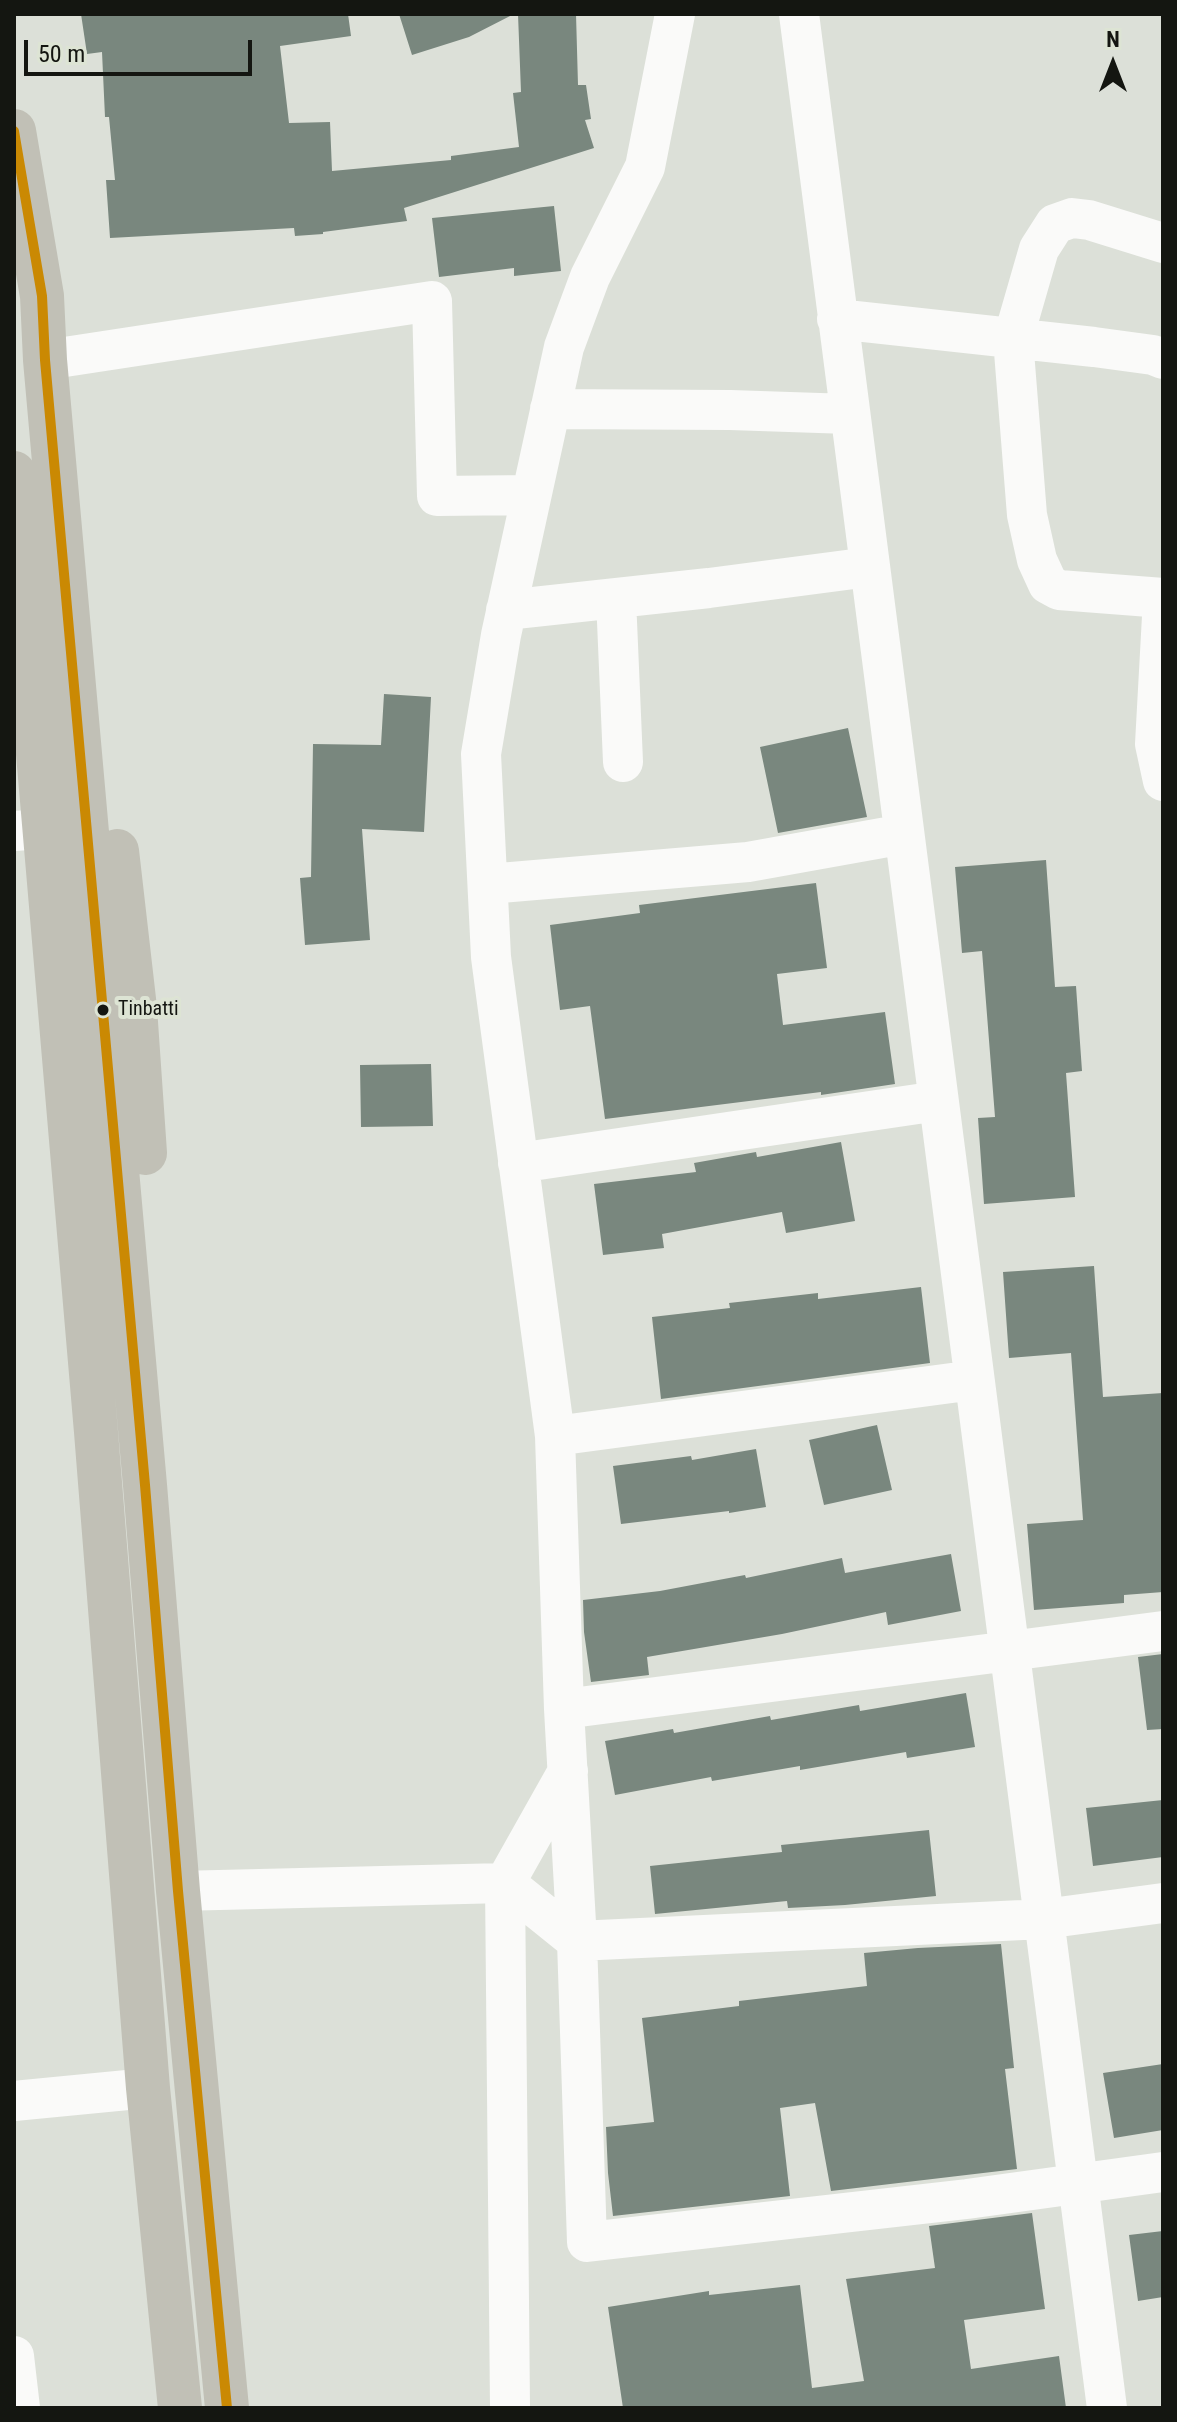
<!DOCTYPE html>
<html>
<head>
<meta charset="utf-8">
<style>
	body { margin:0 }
	#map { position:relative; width:1177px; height:2422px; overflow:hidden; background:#dce0d8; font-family:"Roboto Condensed",sans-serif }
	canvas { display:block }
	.frame { position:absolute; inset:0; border:16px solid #141611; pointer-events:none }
	.north { position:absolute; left:1073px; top:24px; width:80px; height:80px; -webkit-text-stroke:6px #dde4d4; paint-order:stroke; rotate:0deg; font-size:22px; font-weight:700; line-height:32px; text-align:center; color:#141611 }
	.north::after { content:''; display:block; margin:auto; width:28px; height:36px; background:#141611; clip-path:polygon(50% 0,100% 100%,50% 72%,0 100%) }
	.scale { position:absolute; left:24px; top:40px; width:228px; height:36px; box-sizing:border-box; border:4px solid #141611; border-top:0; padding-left:10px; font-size:24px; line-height:28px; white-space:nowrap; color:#141611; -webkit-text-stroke:6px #dde4d4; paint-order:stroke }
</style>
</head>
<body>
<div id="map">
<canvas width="1177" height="2422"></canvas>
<div class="frame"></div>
<div class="north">N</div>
<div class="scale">50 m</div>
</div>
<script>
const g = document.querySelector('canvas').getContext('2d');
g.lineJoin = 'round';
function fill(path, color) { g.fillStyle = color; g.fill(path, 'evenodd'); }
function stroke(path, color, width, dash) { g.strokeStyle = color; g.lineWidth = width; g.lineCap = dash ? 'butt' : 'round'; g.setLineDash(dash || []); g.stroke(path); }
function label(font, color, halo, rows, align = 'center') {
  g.font = font + ' "Roboto Condensed",sans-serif'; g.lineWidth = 8; g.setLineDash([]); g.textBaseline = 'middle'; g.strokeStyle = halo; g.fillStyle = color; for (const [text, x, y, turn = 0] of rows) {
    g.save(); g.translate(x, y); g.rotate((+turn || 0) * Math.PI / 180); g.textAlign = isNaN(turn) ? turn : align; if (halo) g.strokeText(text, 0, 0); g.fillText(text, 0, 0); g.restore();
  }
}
const building = new Path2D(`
	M 81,14 L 348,14 L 351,36 L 280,46 L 289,123 L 330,122 L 332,171 L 451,160 L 451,156 L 519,147 L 513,93 L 521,92 L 518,14 L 576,14 L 578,85 L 586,85 L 591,119 L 585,120 L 594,148 L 404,208 L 407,221 L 323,232 L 323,234 L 295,236 L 294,228 L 110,238 L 106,180 L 115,180 L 109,117 L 105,117 L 102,52 L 87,54 Z
	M 399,14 L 514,14 L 469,37 L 412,55 Z
	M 554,206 L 561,271 L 514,276 L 514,268 L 439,277 L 432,218 Z
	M 384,694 L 431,697 L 424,832 L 362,829 L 370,940 L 305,945 L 300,878 L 311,877 L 313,744 L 381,745 Z
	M 848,728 L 867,817 L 778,833 L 760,747 Z
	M 1046,860 L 1055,987 L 1076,986 L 1082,1071 L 1066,1073 L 1075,1197 L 984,1204 L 978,1118 L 995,1117 L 982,951 L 962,953 L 955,867 Z
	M 816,883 L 827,968 L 777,974 L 783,1025 L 885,1012 L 895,1084 L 821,1095 L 821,1092 L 605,1119 L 590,1006 L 560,1010 L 550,925 L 640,913 L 639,905 Z
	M 431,1064 L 433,1126 L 361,1127 L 360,1065 Z
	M 841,1142 L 855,1221 L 786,1233 L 782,1212 L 662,1234 L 664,1248 L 603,1255 L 594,1184 L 696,1172 L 694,1163 L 756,1152 L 757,1157 Z
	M 1094,1266 L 1103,1397 L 1163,1393 L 1163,1592 L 1124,1595 L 1124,1603 L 1034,1610 L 1027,1524 L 1083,1520 L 1071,1353 L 1009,1358 L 1003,1272 Z
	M 921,1287 L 930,1363 L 661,1399 L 652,1317 L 730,1308 L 729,1303 L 818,1293 L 818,1299 Z
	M 877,1425 L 892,1490 L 824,1505 L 809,1440 Z
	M 756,1449 L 766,1507 L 729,1513 L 729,1511 L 621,1524 L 613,1466 L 691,1456 L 692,1460 Z
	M 951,1554 L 961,1611 L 888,1625 L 886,1612 L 782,1634 L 647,1657 L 649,1675 L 591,1682 L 584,1632 L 583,1600 L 660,1591 L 745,1575 L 746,1578 L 842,1558 L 845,1573 Z
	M 1163,1654 L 1163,1729 L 1147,1730 L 1138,1657 Z
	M 966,1693 L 975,1747 L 907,1758 L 906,1752 L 800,1770 L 800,1766 L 712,1781 L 711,1777 L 615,1795 L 605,1741 L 673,1729 L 674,1733 L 770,1716 L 771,1720 L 859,1705 L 860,1711 Z
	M 1163,1800 L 1163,1857 L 1093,1866 L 1086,1808 Z
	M 929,1830 L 936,1896 L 845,1905 L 788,1908 L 787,1901 L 655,1914 L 650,1866 L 782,1852 L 781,1845 Z
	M 1001,1944 L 1014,2068 L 1005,2069 L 1017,2169 L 831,2191 L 815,2103 L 780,2108 L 790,2196 L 613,2216 L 608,2173 L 606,2127 L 654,2122 L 642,2018 L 739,2006 L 739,2001 L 867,1986 L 864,1953 L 918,1948 Z
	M 1163,2064 L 1163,2130 L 1114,2138 L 1103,2073 Z
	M 1032,2213 L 1045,2309 L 964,2320 L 971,2369 L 1059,2356 L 1066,2408 L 623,2408 L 608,2307 L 709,2291 L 709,2295 L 800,2285 L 812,2388 L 864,2381 L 846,2279 L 935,2268 L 929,2226 Z
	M 1163,2231 L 1163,2297 L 1138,2301 L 1129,2235 Z`);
const minor = new Path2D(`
	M 675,14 L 645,167 L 590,277 L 564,347 L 501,635 L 481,754 L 491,957 L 555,1436 L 564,1709 L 577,1941 L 587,2242 L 967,2199 L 1163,2172
	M 799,14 L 1107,2408
	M 1163,243 L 1089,220 L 1072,218 L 1055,224 L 1039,249 L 1013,339 L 1027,515 L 1037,560 L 1048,584 L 1059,590 L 1163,598
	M 837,319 L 1094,347 L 1153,355 L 1163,359
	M 45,360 L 432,301 L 437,496 L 531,495
	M 550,409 L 730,410 L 849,414
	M 616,598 L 623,762
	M 1163,598 L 1155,744 L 1163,781
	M 506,610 L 709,588 L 869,567
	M 14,831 L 44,829
	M 488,884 L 748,862 L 904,834
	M 518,1163 L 938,1101
	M 555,1436 L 974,1380
	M 564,1709 L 1163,1631
	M 178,1891 L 505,1883 L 577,1941 L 1044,1919 L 1163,1903
	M 14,2101 L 148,2088
	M 14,2356 L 20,2408
	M 510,2408 L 505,1883 L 568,1771`);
const major = new Path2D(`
	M 14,131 L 42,296 L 45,360 L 145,1485 L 178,1891 L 227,2408
	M 14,473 L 96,1432 L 148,2088 L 180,2408
	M 117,851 L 135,1008 L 145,1153`);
const bus1 = new Path2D(`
	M 14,131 L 42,296 L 45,360 L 145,1485 L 178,1891 L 227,2408`);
const markers = [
	[103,1010,7,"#141611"]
];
const busNames = [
	["Tinbatti",118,1010]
];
fill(building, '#79877e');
stroke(minor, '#fafaf9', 40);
stroke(major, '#c1c0b6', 44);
stroke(bus1, '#ca8903', 10);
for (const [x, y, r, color] of markers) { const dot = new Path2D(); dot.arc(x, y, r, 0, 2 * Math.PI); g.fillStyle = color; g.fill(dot); stroke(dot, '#dde4d4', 3); }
label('20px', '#141611', '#dde4d4', busNames, 'left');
</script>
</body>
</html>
